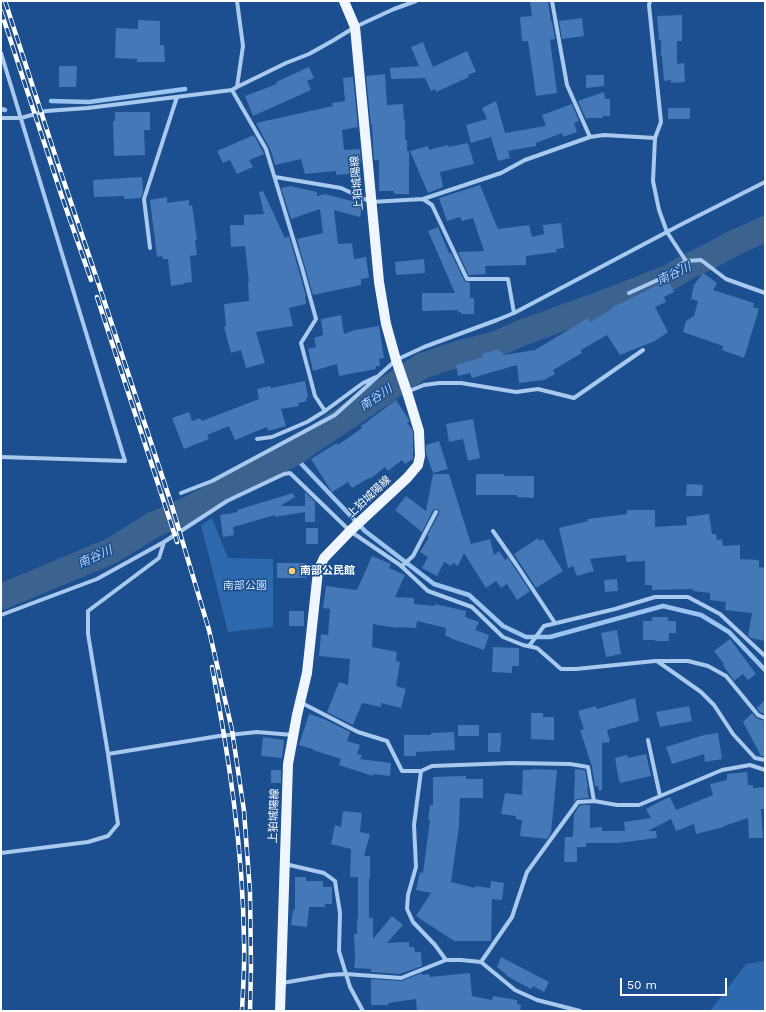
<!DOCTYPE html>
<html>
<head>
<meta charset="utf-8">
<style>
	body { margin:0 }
	#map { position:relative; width:766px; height:1012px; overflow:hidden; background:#1b4f8f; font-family:"Work Sans",sans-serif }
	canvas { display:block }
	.frame { position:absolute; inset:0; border:2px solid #fff; pointer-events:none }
	.scale { position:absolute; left:620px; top:978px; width:107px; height:18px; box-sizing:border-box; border:2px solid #fff; border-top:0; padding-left:5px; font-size:12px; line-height:14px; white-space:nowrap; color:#fff; -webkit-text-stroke:3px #1b4f8f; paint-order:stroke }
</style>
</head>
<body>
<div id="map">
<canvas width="766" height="1012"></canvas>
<div class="frame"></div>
<div class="scale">50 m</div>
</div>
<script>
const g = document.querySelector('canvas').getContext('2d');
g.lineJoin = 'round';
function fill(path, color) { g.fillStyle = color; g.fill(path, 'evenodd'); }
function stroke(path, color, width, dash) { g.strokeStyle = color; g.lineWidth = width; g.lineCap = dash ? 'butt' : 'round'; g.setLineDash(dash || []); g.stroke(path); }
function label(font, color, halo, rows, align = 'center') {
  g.font = font + ' "Work Sans","Noto Sans JP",sans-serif'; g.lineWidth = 3; g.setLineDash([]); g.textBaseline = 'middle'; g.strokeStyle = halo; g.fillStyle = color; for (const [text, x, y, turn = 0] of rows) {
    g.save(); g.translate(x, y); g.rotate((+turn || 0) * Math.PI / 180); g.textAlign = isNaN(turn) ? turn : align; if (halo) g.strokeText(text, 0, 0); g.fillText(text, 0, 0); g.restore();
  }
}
const green = new Path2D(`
	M 212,518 L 228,558 L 273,559 L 273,627 L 228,632 L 201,525 Z
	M 765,961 L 765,1011 L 710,1011 L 746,964 Z`);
const stream = new Path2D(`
	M 51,101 L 89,102 L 185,89
	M 1,109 L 5,110
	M 292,454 L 365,531 L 434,584 L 469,595 L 503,626 L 526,637 L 550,637 L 663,606 L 701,615 L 729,632 L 765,670`);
const river = new Path2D(`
	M 1,597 L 111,551 L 153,525 L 183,512 L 207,500 L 237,482 L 292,454 L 422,366 L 464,352 L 496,344 L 524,332 L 612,300 L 670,277 L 689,266 L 710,256 L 736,242 L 765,229`);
const building = new Path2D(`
	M 530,1 L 548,1 L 551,22 L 552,21 L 555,39 L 550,40 L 557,93 L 536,96 L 528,41 L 522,41 L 520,17 L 532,16 Z
	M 682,15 L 682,41 L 677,41 L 677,64 L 684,63 L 685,82 L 671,83 L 671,80 L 664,81 L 662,56 L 661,56 L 661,40 L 659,40 L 657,16 Z
	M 582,18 L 584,36 L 562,39 L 559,21 Z
	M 138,20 L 160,21 L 160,45 L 164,45 L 165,62 L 137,62 L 137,59 L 115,58 L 116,28 L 138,29 Z
	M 423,42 L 433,67 L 467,51 L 476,72 L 468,75 L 469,77 L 436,92 L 435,89 L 431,91 L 425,78 L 391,79 L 390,68 L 419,66 L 411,47 Z
	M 59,66 L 77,66 L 76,87 L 59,87 Z
	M 309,67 L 314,78 L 307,81 L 311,90 L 253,116 L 245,96 L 277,84 L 276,82 Z
	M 385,74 L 387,105 L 403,104 L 404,120 L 405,120 L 405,140 L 407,140 L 407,151 L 409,151 L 409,194 L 394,194 L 394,191 L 379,191 L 379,160 L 374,160 L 372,125 L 371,125 L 366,76 Z
	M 586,75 L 604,75 L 604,86 L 586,88 Z
	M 353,77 L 358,127 L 342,130 L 344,150 L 360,149 L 361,162 L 349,163 L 350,174 L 336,175 L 336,171 L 305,174 L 301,159 L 275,165 L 271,151 L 256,123 L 333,106 L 332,103 L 345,101 L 343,78 Z
	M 604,92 L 605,99 L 610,99 L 610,116 L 603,116 L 603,118 L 589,118 L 586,119 L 578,101 Z
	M 496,101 L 505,133 L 546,126 L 542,115 L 572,104 L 579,121 L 574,123 L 577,132 L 563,137 L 562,133 L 536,143 L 536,146 L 508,151 L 510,158 L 498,161 L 491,137 L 471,143 L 466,125 L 487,119 L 482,108 Z
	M 668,108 L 690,108 L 690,119 L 668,119 Z
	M 115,112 L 150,112 L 150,130 L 144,130 L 145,155 L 114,156 L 113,121 L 115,121 Z
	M 254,135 L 264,154 L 249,160 L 253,167 L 237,174 L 230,160 L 223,163 L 217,151 Z
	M 468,143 L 474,164 L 440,172 L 443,187 L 428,193 L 410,151 L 428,146 L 429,150 L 448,145 L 449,147 Z
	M 142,177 L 143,192 L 141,198 L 124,199 L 124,196 L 94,197 L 93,180 Z
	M 480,185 L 498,229 L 529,225 L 532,237 L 544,234 L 543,225 L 561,223 L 564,248 L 556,249 L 557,252 L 526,256 L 526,265 L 485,266 L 486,274 L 470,275 L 469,276 L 458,252 L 484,251 L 473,218 L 462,221 L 460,217 L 447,221 L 439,198 Z
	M 290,186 L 317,192 L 317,196 L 325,194 L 363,204 L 360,217 L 334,210 L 338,244 L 352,243 L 354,259 L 366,257 L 369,278 L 361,279 L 361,285 L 313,295 L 297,239 L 323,233 L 320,209 L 291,219 L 281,188 Z
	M 263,191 L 285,238 L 289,236 L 306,296 L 305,296 L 306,304 L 289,308 L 293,326 L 256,332 L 265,363 L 246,368 L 241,350 L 231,353 L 224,327 L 226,326 L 224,304 L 249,301 L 248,282 L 249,282 L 245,246 L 231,247 L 230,225 L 244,225 L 244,215 L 264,214 L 259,192 Z
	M 167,197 L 167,203 L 189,200 L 189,206 L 192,205 L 197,240 L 195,240 L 197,255 L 190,256 L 192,282 L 184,283 L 184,284 L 171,286 L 168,259 L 163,259 L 162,256 L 157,257 L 150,200 Z
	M 438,227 L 449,253 L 451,253 L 464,280 L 466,282 L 470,282 L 470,298 L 474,298 L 474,314 L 461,314 L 461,312 L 458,312 L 458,310 L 422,311 L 422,293 L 455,293 L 428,231 Z
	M 424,259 L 425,273 L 396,275 L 395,262 Z
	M 703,273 L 717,283 L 713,290 L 754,303 L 753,307 L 759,309 L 744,358 L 722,350 L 723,346 L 683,332 L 686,321 L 694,316 L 698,301 L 691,299 L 694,285 Z
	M 668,280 L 674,292 L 664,297 L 666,302 L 655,307 L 668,332 L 655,341 L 620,355 L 607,335 L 581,350 L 582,353 L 553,370 L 555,374 L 544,380 L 519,383 L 517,365 L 472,378 L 470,373 L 458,376 L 456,365 L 483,357 L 482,354 L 499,349 L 500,352 L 502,352 L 503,355 L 535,350 L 588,318 L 590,322 L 612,309 L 611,308 Z
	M 341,315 L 344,334 L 355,330 L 379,326 L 384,358 L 379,359 L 380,366 L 376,366 L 376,369 L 339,376 L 337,364 L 313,371 L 308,349 L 316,347 L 314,338 L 323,335 L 321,319 Z
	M 305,381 L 308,397 L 306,397 L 307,401 L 298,403 L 299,406 L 281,409 L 286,426 L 268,431 L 267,427 L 235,440 L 229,426 L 207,435 L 209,439 L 184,449 L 172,418 L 189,412 L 192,421 L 200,418 L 202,421 L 259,399 L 257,389 L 270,386 L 271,388 Z
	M 396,400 L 409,420 L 409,422 L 407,423 L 412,429 L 413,432 L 413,459 L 405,464 L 402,460 L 388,471 L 385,467 L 370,479 L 369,478 L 352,488 L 348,482 L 332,492 L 311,459 L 337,443 L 338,445 L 362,428 L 361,426 Z
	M 473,419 L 480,458 L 468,461 L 463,439 L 449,442 L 446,424 Z
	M 439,441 L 448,469 L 433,473 L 426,453 L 426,445 Z
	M 433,474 L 449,474 L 471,544 L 490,539 L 494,555 L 499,551 L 505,560 L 508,558 L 530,591 L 517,600 L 507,584 L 501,588 L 496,581 L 486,588 L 464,553 L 458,566 L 453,563 L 451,566 L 444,562 L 437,576 L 422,568 L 428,557 L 420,552 L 429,537 L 427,536 L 439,514 L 439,510 L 436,509 L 433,510 L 422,532 L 395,510 L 406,496 L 426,511 Z
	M 476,474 L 504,474 L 504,476 L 534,476 L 534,498 L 517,497 L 517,495 L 476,495 Z
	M 687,484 L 703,485 L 702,496 L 686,496 Z
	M 305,492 L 315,502 L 315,522 L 305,522 L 305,512 L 275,517 L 275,515 L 233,527 L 234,535 L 223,537 L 220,515 L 238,512 L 237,510 L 293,493 L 295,497 L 280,506 L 305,506 Z
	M 627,510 L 655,510 L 655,527 L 687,525 L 686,517 L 709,514 L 712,534 L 716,534 L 717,540 L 722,539 L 723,546 L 740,545 L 740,559 L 759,560 L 759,567 L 765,568 L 765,641 L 751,638 L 748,636 L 752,613 L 725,610 L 726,602 L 710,600 L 710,593 L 693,591 L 693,589 L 652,590 L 652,585 L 645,585 L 645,561 L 626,562 L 626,555 L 590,559 L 594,571 L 577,576 L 573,566 L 568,568 L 559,528 L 588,521 L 587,519 L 627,514 Z
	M 306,528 L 318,528 L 318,544 L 306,544 Z
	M 538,538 L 540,541 L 543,539 L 563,571 L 536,588 L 514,554 Z
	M 372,556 L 391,564 L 389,568 L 405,575 L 395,597 L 414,598 L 414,604 L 435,606 L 435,604 L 466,611 L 465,617 L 479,622 L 475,630 L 489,635 L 484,650 L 450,638 L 450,637 L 445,636 L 446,628 L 417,621 L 416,628 L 397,627 L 397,628 L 373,624 L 372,647 L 397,652 L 396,661 L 400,662 L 396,686 L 406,689 L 401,708 L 381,703 L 381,707 L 362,703 L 353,725 L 327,712 L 339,682 L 348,685 L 350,659 L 319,656 L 321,634 L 328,635 L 330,609 L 323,608 L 326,586 L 357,590 Z
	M 277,563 L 306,563 L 307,578 L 277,578 Z
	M 617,579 L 618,591 L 605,592 L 604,580 Z
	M 289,611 L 304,611 L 304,626 L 289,626 Z
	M 652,617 L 668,617 L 668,621 L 676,621 L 676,633 L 669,633 L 669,641 L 655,641 L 655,640 L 643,640 L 643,621 L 652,621 Z
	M 617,630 L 621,654 L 606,657 L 601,633 Z
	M 730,639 L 756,674 L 748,680 L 743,674 L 734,681 L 723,665 L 724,664 L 714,651 Z
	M 493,647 L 519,648 L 519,666 L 512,666 L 512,673 L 492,672 Z
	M 635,698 L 639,721 L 607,730 L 610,742 L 602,743 L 602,790 L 599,791 L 598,786 L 595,786 L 592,767 L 580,730 L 584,729 L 578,711 L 596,706 L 597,709 Z
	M 765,700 L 765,714 L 760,712 L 757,708 Z
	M 689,706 L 692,721 L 660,727 L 656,712 Z
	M 531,713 L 543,713 L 543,717 L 554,717 L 554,740 L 531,739 Z
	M 752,713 L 756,718 L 765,721 L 765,756 L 761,756 L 743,722 Z
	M 309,714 L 324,719 L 350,732 L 347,741 L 360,745 L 357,754 L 362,755 L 360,759 L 391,763 L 390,776 L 373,774 L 373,776 L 339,765 L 341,759 L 313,750 L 313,749 L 299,745 Z
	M 458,725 L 479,725 L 479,736 L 458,736 Z
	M 454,732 L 455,750 L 416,752 L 416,756 L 404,756 L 404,735 L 431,735 L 431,733 Z
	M 488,733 L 501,733 L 501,746 L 500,746 L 500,752 L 488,752 Z
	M 718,733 L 722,759 L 705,762 L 704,754 L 672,764 L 666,747 L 704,735 Z
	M 263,737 L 284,740 L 282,758 L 261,756 Z
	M 646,754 L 651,776 L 620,783 L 620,781 L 619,781 L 615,758 L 627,755 L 628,758 Z
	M 532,769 L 557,770 L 551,833 L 547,839 L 520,836 L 522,820 L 516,819 L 516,816 L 501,814 L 505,793 L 522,795 L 523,770 L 532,770 Z
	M 575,769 L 585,770 L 588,788 L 587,788 L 589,798 L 577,799 L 574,802 Z
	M 271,770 L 281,770 L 281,783 L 271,783 Z
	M 747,772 L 748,785 L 753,785 L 753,788 L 765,787 L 765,809 L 761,809 L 763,838 L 749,838 L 748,818 L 724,826 L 724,827 L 696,834 L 694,824 L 676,831 L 671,819 L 648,831 L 656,831 L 657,838 L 618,843 L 586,843 L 586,847 L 577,847 L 577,862 L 564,862 L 565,837 L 573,837 L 574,814 L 580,805 L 590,805 L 590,828 L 602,827 L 602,831 L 625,831 L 624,822 L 651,818 L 646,809 L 657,803 L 670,797 L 676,810 L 713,795 L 710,784 L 727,780 L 727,774 Z
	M 466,776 L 466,779 L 483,779 L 483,798 L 460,798 L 459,826 L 451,882 L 475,888 L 475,886 L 490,888 L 491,881 L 504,883 L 502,900 L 492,899 L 491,941 L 454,941 L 416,916 L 431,893 L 416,890 L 420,872 L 423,873 L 430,820 L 428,820 L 430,805 L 433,805 L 433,777 Z
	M 343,811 L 362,813 L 360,832 L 370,834 L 364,856 L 370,856 L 370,878 L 369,878 L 369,918 L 373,918 L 373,939 L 392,916 L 403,925 L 387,943 L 409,942 L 409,947 L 414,947 L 415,952 L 421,952 L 422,966 L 400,974 L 371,972 L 371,969 L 354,968 L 355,960 L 354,934 L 357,934 L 357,919 L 358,919 L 358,877 L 350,877 L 351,849 L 331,844 L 335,825 L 341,827 Z
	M 295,877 L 306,877 L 306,881 L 323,881 L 323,887 L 332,887 L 332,904 L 325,904 L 325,907 L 309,907 L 307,927 L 291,925 L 293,910 L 295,910 Z
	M 501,957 L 549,982 L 544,992 L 533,986 L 531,989 L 507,976 L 507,975 L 497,967 Z
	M 422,973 L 422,975 L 429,974 L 430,977 L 470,973 L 472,996 L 492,1000 L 493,996 L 517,1000 L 517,1004 L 521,1005 L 520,1011 L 417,1011 L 416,999 L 388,1003 L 388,1005 L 371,1005 L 371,979 L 401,981 Z`);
const street = new Path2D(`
	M 552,1 L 567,85 L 590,137
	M 650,1 L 649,5 L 661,122 L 655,138 L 653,181 L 659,210 L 667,232 L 686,261
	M 1,53 L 125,461 L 1,457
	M 237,87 L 243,46 L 237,1
	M 232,90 L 266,149 L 302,268 L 316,319 L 301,343 L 315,396 L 325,411
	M 1,118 L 21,118 L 46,111 L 88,108 L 232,90 L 237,87 L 286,63 L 309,54 L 334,40 L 355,27 L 394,9 L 416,1
	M 275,177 L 341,188 L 371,202 L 423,199 L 501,173 L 525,160 L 590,137 L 604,135 L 655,138
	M 423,199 L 432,205 L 467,279 L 508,279 L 514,313
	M 150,248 L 144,199 L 177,97
	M 629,293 L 662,278 L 686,261 L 701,260 L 726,279 L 765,293
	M 407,392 L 424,385 L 439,383 L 461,383 L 516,392 L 538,389 L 574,398 L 643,350
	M 257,439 L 272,437 L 307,422 L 325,411 L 363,383 L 376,377
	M 181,493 L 212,481 L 335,415 L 396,360 L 424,347 L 497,320 L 514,313 L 682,224 L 765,182
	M 493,531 L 516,564 L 555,623
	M 402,566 L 413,556 L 436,512
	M 1,615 L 97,579 L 164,542 L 227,501 L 284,474 L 290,473 L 350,531 L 400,565 L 428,591 L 472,607 L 503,637 L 523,645 L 537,648 L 561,669 L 576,669 L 655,661 L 688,661 L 708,666 L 726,676 L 758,715 L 765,718
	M 529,646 L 544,626 L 615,609 L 655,597 L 688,597 L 720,614 L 765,656
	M 657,661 L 701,692 L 714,705 L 733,734 L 755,758 L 765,760
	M 300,702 L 358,732 L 387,741 L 402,771 L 421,771 L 432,766 L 512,763 L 570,764 L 588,767 L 594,801
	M 648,740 L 660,796
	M 108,754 L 219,736 L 257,732 L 293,735
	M 421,771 L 414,825 L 416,867 L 408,895 L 407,909 L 413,922 L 435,945 L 446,960
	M 1,853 L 88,842 L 108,836 L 118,824 L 108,754 L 88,634 L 88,611 L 159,558 L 164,542
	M 285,864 L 324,873 L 335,881 L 340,913 L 339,951 L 350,987 L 363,1011
	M 481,962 L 512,917 L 527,872 L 578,802 L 594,801 L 617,805 L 639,805 L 722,770 L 750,765 L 765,770
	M 282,983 L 329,975 L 346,974 L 401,978 L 446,960 L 461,960 L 481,962 L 515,990 L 537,1000 L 580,1011`);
const primary = new Path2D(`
	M 280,1011 L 288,764 L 297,715 L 307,673 L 318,571 L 324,558 L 350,531 L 407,478 L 418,465 L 420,456 L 419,431 L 407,392 L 396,360 L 386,324 L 379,282 L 355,27 L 344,1`);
const rail = new Path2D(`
	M 5,1 L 57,161 L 100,288 L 171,503 L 209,630 L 232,730 L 244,811 L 250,892 L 251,968 L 250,1011
	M 1,11 L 61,194 L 91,280
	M 97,297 L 177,542
	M 212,667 C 229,758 243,849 244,941 C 245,964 243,988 242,1011`);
const markers = [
	[292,571,4,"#ffd166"]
];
const streetNames = [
	["上狛城陽線",357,183,-95],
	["上狛城陽線",369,497,-43],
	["上狛城陽線",274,816,-88]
];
const poiNames = [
	["南部公民館",300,571]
];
const parkNames = [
	["南部公園",245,586]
];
const waterNames = [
	["南谷川",674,274,-25],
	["南谷川",376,398,-34],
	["南谷川",95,557,-24]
];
fill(green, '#2e69ad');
stroke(stream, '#9cc4f0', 4.5);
stroke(river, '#3c6290', 26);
fill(building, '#4478b7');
stroke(street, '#a9c9ee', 4);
stroke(primary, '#f0f6ff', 10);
stroke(rail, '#fff', 4.5);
stroke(rail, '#1b4f8f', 3, [9]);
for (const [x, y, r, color] of markers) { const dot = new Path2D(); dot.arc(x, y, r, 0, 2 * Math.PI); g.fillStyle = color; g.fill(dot); stroke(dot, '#1b4f8f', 1.5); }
label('11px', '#fff', '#1b4f8f', streetNames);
label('bold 11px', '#fff', '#1b4f8f', poiNames, 'left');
label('11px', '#cfe3fa', '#1b4f8f', parkNames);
label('italic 12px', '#b5d3f5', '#1b4f8f', waterNames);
</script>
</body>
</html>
